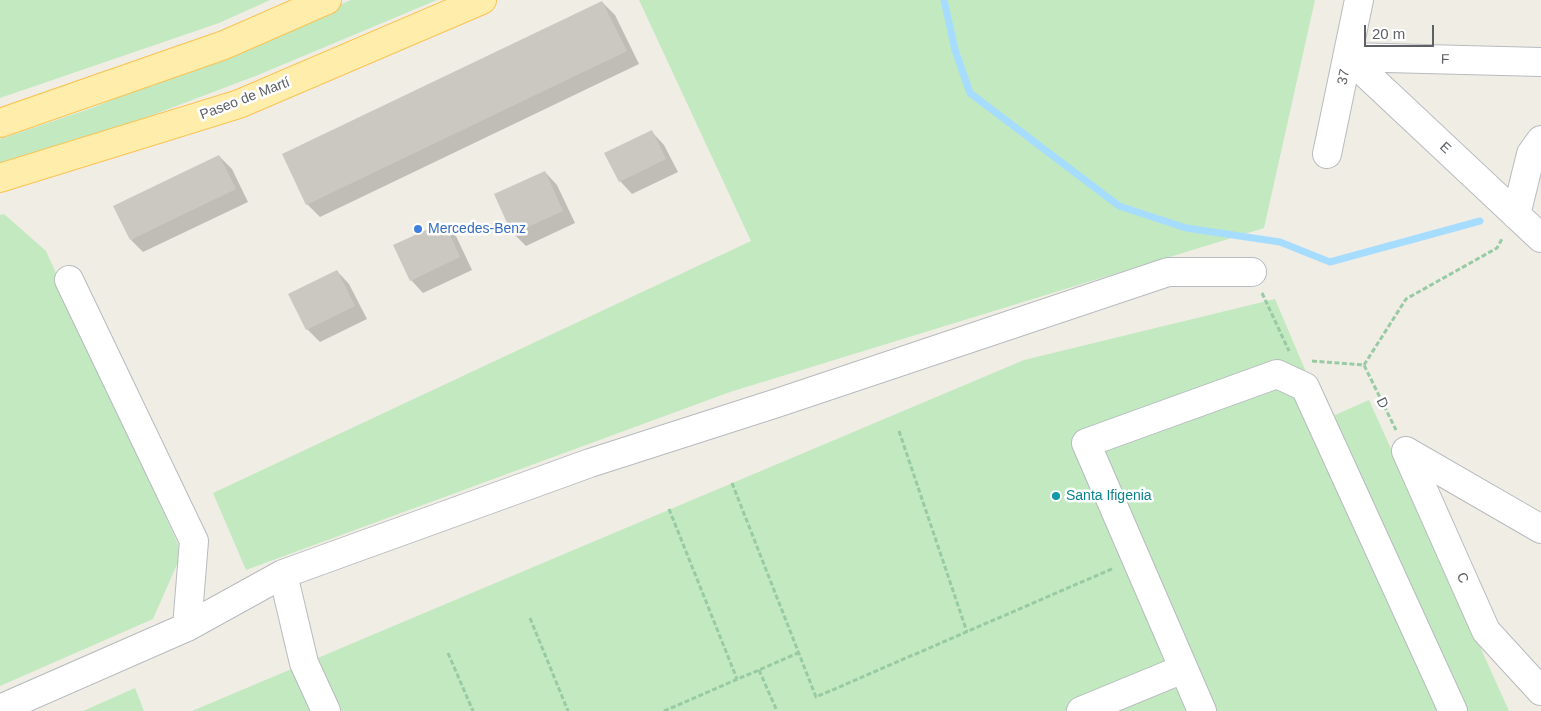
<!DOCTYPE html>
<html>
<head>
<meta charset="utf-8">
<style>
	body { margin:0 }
	#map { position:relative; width:1541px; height:711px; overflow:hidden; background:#f0ede5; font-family:Helvetica,sans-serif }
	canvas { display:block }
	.scale { position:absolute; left:1364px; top:25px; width:70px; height:22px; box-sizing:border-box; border:2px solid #5d6166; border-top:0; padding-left:6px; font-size:15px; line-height:18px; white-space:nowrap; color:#5d6166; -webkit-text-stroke:4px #fff; paint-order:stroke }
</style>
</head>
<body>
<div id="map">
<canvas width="1541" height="711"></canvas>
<div class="scale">20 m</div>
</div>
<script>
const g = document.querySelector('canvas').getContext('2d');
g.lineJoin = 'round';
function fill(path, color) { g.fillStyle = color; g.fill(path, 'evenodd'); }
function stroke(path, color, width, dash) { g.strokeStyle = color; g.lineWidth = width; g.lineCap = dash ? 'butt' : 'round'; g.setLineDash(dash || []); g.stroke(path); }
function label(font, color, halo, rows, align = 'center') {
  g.font = font + ' Helvetica,sans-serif'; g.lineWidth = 5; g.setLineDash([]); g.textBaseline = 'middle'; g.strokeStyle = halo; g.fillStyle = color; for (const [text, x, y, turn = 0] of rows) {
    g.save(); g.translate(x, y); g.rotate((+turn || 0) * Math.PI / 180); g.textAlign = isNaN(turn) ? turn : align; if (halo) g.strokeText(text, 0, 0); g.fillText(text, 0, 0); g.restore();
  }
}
const green = new Path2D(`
	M 0,0 L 270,0 L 219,23 L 0,98 Z
	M 351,0 L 437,0 L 258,75 L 100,135 L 0,165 L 0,139 L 92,108 Z
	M 639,0 L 1315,0 L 1264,228 L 730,392 L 246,570 L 213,493 L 751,241 Z
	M 4,214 L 46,251 L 182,553 L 153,619 L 0,686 L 0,215 Z
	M 1275,299 L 1326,419 L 1369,400 L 1509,711 L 192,711 L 1024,360 Z
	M 135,688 L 144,711 L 83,711 Z`);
const shadow = new Path2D(`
	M 602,2 L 615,15 L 639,64 L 320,217 L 307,204 Z
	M 652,132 L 664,145 L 678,172 L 632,194 L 620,181 Z
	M 219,156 L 232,169 L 248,202 L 143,252 L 131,240 Z
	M 545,172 L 557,185 L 575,223 L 526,246 L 513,233 L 495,195 Z
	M 444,223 L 456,236 L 472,270 L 423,293 L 411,280 Z
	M 337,271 L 349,284 L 367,319 L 320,342 L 307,329 Z`);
const stream = new Path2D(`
	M 944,0 L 955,50 L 970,93 L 1119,206 L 1186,228 L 1280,242 L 1330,262 L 1480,221`);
const building = new Path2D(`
	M 602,1 L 627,51 L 306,205 L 282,154 Z
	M 652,130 L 666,159 L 619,182 L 604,153 Z
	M 219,155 L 236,189 L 130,240 L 113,206 Z
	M 545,171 L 563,211 L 512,234 L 494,194 Z
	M 444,222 L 460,257 L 410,281 L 393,245 Z
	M 337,270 L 355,306 L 306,330 L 288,294 Z`);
const path = new Path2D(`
	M 1262,293 L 1289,351
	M 1312,361 L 1364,365 L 1396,430
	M 1364,365 L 1406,299 L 1497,248 L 1503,237
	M 899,431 L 967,632
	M 732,483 L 816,697 L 1114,568
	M 669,509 L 737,679
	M 530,618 L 568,711
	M 448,653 L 473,711
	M 759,670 L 777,711
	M 664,711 L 798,653`);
const minor = new Path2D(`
	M 1348,57 L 1541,238
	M 1348,57 L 1541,62
	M 1327,154 L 1359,0
	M 1516,215 L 1531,154 L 1541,140
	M 69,280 L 194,541 L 187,627
	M 1406,451 L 1486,631 L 1541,691
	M 1406,451 L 1541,529
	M 283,574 L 304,663 L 326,711
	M 0,709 L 187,627 L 283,574 L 590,463 L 777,403 L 1168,272 L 1252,272
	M 1081,711 L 1183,669
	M 1202,711 L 1086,443 L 1277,374 L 1305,387 L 1453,711`);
const major = new Path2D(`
	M 0,123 L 224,45 L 327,0
	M 0,178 L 239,104 L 482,0`);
const markers = [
	[418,229,5,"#3f7fe0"],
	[1056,496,5,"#0f9aa8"]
];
const streetNames = [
	["F",1445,60,1],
	["37",1344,77,-78],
	["Paseo de Martí",245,99,-21],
	["E",1445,148,43],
	["D",1382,403,64],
	["C",1462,578,66]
];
const shopNames = [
	["Mercedes-Benz",428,229]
];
const cultureNames = [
	["Santa Ifigenia",1066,496]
];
fill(green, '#c2e9c0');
fill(shadow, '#0003');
stroke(stream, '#a6dcff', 7);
fill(building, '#cbc8c2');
stroke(minor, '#b7bbbf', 30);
stroke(major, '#fac453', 30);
stroke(path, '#98cba4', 3, [5, 2.5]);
stroke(minor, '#fff', 28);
stroke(major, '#ffedab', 28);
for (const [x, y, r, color] of markers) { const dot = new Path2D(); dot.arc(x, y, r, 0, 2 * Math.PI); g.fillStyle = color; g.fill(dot); stroke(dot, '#fff', 2); }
label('14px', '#5d6166', '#fff', streetNames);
label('14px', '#366cbe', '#fff', shopNames, 'left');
label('14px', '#0d838f', '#fff', cultureNames, 'left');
</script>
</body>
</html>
